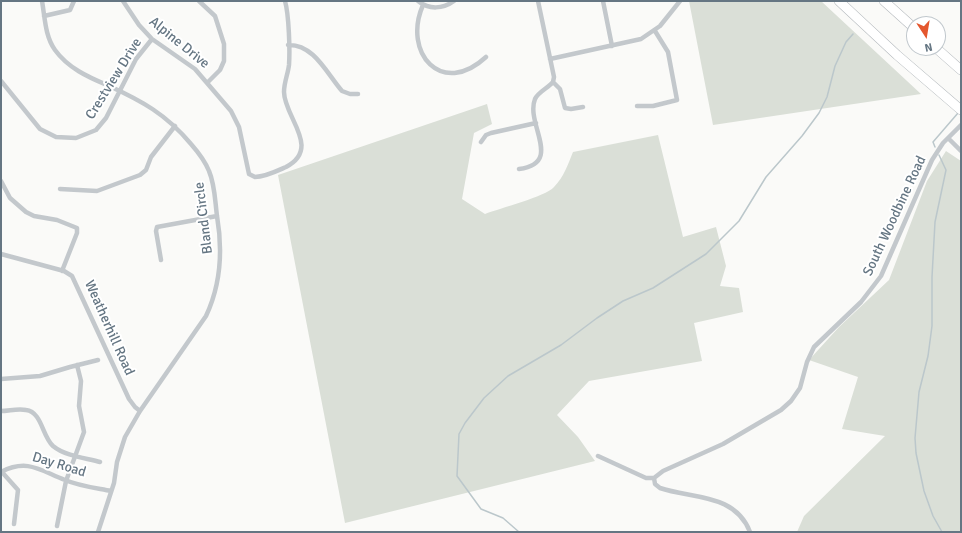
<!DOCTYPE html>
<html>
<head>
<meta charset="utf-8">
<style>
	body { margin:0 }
	#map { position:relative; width:962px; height:533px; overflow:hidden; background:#fafaf8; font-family:Signika,sans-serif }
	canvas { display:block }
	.frame { position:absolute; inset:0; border:2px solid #657683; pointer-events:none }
	.north { position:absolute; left:906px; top:16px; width:40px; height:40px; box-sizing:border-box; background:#fff; border:1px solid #c1c8cd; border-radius:50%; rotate:168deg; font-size:11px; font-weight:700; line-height:16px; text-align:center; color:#657683 }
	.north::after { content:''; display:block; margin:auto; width:14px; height:18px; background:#e4572e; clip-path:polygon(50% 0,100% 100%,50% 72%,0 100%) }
</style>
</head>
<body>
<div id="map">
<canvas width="962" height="533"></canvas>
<div class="frame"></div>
<div class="north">N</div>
</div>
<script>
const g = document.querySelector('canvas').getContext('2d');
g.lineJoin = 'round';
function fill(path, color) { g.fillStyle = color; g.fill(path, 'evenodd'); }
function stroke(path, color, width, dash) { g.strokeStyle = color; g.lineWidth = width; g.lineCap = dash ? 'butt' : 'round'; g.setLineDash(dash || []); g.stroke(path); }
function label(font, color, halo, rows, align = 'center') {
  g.font = font + ' Signika,sans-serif'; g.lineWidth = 4; g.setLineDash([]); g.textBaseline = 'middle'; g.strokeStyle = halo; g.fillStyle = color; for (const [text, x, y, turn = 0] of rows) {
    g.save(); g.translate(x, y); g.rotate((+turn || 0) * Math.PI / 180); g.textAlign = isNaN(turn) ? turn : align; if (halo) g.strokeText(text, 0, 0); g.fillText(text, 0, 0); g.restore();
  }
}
const green = new Path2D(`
	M 689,1 L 821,1 L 921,94 L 713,125 Z
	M 487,104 L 492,124 L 474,133 L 462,199 L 485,214 C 500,208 545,197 554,187 C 564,177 568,164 573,152 L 658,135 L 683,237 L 716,227 L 726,266 L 720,286 L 739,288 L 743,312 L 694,323 L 702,361 L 589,381 L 557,415 L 578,437 L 595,461 L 345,523 L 278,175 Z
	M 946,151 L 961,161 L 961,532 L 797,532 L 804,516 L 885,436 L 842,429 L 858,377 L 809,360 L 839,327 L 889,280 L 927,181 Z`);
const stream = new Path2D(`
	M 935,147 L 933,142 L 958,113
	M 939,155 L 946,170 L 935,222 L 932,277 L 932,326 L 928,356 L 919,392 L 915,438 L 916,453 L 924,491 L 933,516 L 942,532
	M 519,532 L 503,518 L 481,509 L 457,476 L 459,434 L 465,423 L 484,398 L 508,376 L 561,345 L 597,318 L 623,301 L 653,288 L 706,254 L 739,221 L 766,177 L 802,136 L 819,113 L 827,97 L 835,66 L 846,42 L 853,34`);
const minor = new Path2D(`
	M 42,1 C 45,18 45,36 55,50 C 68,68 88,77 107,85 C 142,101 166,114 191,144 C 198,152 205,161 209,171 C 215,185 215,201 217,216 C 223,251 221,284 206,316 L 140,411 L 125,437 L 117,462 L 114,483 L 98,532
	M 123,1 L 139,25 L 152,39 L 195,69 L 231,111 L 239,127 L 249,174 L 255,177 C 265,177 277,171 286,167 C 322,148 284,117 284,92 C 284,82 288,74 289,65 C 290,50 289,15 285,1
	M 199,1 L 215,16 L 224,44 L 224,61 L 220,70 L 208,82
	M 418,1 C 429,10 443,9 454,1
	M 538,1 L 554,77 L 553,82
	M 603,1 L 612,46
	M 423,5 C 402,53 442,98 486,57
	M 44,16 L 70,10 L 74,1
	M 288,45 C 314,44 327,74 342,91 L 350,94 L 358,94
	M 550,59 L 641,39 L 660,26 L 680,1
	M 1,81 L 40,129 L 56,137 L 76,138 L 96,130 L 106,118 L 136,59 L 152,39
	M 553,82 L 560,89 L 565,108 L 571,109 L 583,107
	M 637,106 L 653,106 L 677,100 L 668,52 L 655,31
	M 948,138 L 961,151
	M 481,142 L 486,135 L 491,133 L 536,123
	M 519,169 C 564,163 525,124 535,99 C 538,92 548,88 553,82
	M 1,181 L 10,198 L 26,212 L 34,216 L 57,220 L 77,228 L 77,233 L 62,271
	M 60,189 L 97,191 L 140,175 L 146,170 L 151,157 L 175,126
	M 1,254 L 64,271 L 72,276 L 129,399 L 135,407 L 140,411
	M 161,260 L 156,231 L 157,227 L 217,216
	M 1,379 L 40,376 L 70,367 L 98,360
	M 1,411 C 9,411 18,408 26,410 C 42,412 42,436 53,446 C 65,456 85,458 100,462
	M 598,456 L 646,478 L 654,478
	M 1,471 L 18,490 L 14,524
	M 1,472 C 28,458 41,471 65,480 C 79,486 96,488 111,491
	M 654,478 L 663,471 L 723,444 L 781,410 L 791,401 L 800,388 L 807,362 L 814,347 L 861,302 L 881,276 L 932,160 L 943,143 L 961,125
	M 654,478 L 655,484 L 660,488 C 692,499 735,493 750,532
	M 57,526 L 66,481 L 84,432 L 79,406 L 81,381 L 77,365`);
const motorway = new Path2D(`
	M 839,1 L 897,55 L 961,110
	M 884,1 L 914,28
	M 936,48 L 961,70`);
const streetNames = [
	["Alpine Drive",179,43,39],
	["Crestview Drive",114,79,-58],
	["South Woodbine Road",895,216,-65],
	["Bland Circle",204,218,-97],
	["Weatherhill Road",109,328,66],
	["Day Road",59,465,17]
];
fill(green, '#dadfd7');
stroke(stream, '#bbc7cb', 1.5);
stroke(motorway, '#b4b9bd', 10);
stroke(minor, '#c3c8cc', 4.5);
stroke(motorway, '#fff', 9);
label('14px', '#657683', '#fff', streetNames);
</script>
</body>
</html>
